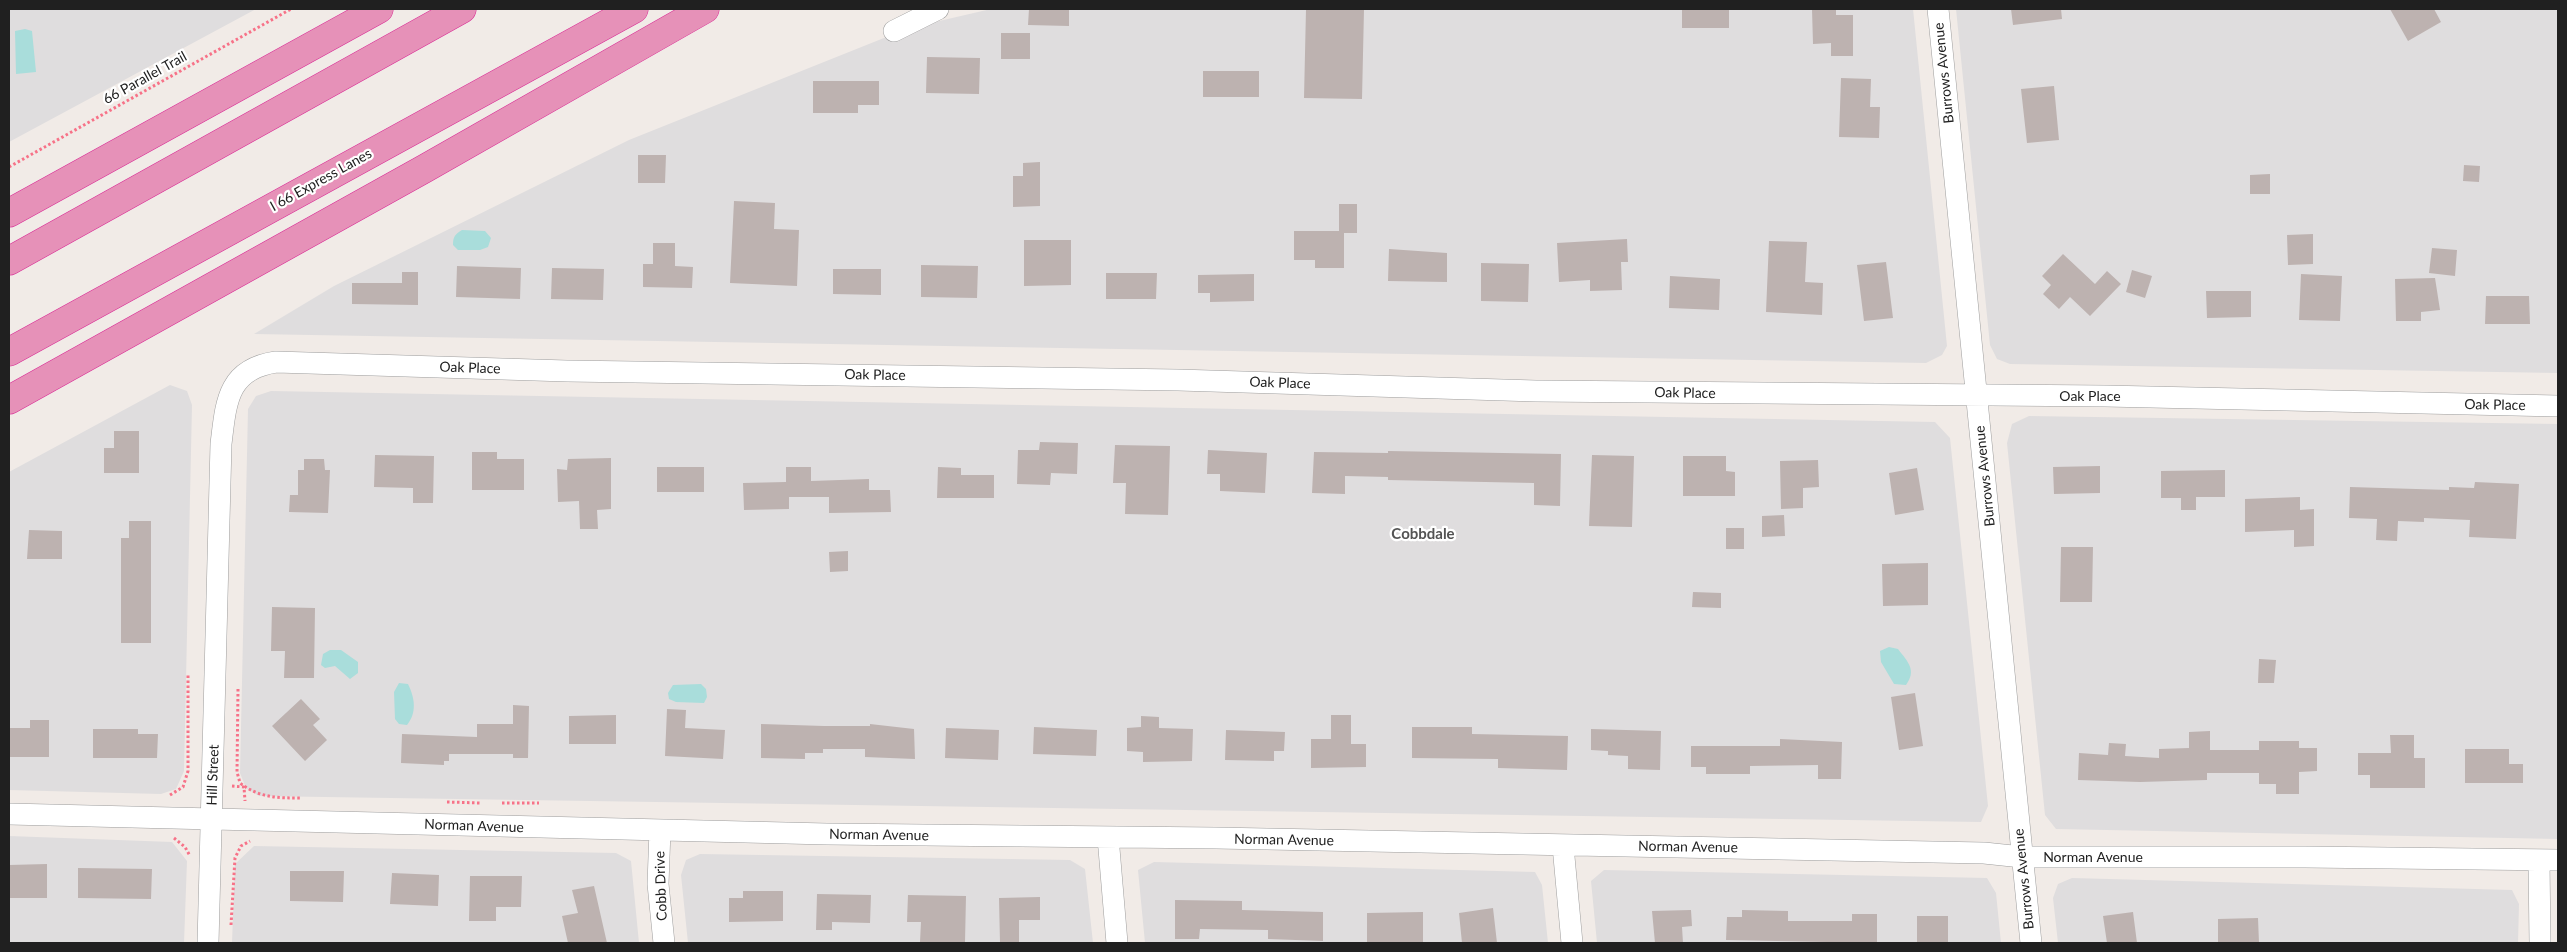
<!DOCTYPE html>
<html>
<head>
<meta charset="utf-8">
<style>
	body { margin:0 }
	#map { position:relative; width:2567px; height:952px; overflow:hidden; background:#f1ebe7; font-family:Lato,sans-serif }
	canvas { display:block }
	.frame { position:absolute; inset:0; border:10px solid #202020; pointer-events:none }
</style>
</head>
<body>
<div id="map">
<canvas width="2567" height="952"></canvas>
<div class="frame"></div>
</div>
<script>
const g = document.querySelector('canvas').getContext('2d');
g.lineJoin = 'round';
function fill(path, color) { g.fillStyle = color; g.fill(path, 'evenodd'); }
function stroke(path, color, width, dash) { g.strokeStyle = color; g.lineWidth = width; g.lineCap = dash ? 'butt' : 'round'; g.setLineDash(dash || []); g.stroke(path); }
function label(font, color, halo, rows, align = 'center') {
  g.font = font + ' Lato,sans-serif'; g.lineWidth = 4.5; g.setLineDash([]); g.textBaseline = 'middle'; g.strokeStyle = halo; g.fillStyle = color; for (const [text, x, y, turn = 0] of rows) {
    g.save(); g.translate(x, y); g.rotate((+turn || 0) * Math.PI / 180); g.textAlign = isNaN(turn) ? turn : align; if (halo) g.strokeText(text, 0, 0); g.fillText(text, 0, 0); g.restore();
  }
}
const residential = new Path2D(`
	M 9,9 L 256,9 L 9,142 Z
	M 991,9 L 1913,9 L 1947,346 L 1942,355 L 1926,363 L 254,334 L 334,286 L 629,140 L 909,28 Z
	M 1956,9 L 2558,9 L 2558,373 L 2010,364 L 1997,359 L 1990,345 Z
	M 170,385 L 187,391 L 192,405 L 184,771 L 176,789 L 161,794 L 9,790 L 9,472 Z
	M 271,391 L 1935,422 L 1950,438 L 1988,806 L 1981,822 L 259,796 L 246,788 L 240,773 L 248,409 L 256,396 Z
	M 2029,416 L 2558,424 L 2558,839 L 2056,829 L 2045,815 L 2007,443 L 2012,424 Z
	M 9,836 L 172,842 L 187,861 L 184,943 L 9,943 Z
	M 254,846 L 616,853 L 631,861 L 639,943 L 232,943 L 235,864 Z
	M 700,854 L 1070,860 L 1085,869 L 1093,943 L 688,943 L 681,875 L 686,860 Z
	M 1154,862 L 1535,872 L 1542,885 L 1548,943 L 1145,943 L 1138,870 Z
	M 1604,870 L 1987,878 L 1996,893 L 2001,943 L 1597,943 L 1591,881 Z
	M 2072,878 L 2512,890 L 2519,904 L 2518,943 L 2058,943 L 2053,898 L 2058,884 Z`);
const water = new Path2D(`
	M 25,29 L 32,31 L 36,72 L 16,74 L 15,31 Z
	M 462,230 L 485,231 L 491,238 L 488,247 L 480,250 L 458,250 L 453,245 C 453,237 455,234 462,230 Z
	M 1889,647 L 1898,649 C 1908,662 1917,670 1906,685 L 1894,684 L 1881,662 L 1880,651 Z
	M 330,650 L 341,650 L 358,662 L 358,673 L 350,679 L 335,666 L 325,668 L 321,665 L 323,654 Z
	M 399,683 L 408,684 C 415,698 417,713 407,725 L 399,724 L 395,719 L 394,692 Z
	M 701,684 L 706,689 L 707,697 L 704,703 L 676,702 L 669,699 L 668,693 L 673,685 Z`);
const building = new Path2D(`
	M 1029,9 L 1069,9 L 1069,26 L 1028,25 Z
	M 1306,9 L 1364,9 L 1362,99 L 1304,98 Z
	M 1682,9 L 1729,9 L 1729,28 L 1682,28 Z
	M 1812,9 L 1836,9 L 1836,15 L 1853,15 L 1853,56 L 1831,56 L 1831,43 L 1813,44 Z
	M 2011,9 L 2061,9 L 2062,19 L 2013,25 Z
	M 2390,9 L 2434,9 L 2441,22 L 2408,41 Z
	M 1001,33 L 1030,33 L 1030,59 L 1001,59 Z
	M 927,57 L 980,58 L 979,94 L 926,93 Z
	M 1203,71 L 1259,71 L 1259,97 L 1203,97 Z
	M 1841,78 L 1871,79 L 1870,107 L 1880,107 L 1879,138 L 1839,137 Z
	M 813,81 L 879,81 L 879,105 L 858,105 L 858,113 L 813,113 Z
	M 2054,86 L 2059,140 L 2027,143 L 2021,89 Z
	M 638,155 L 666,155 L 665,183 L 638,183 Z
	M 1040,162 L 1040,206 L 1013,207 L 1013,176 L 1023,176 L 1023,163 Z
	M 2464,165 L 2480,166 L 2479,182 L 2463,181 Z
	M 2270,174 L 2270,194 L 2250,194 L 2250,175 Z
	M 734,201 L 775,203 L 774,229 L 799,230 L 797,286 L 730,283 Z
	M 1339,204 L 1357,204 L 1357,233 L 1344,233 L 1344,268 L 1315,268 L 1315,260 L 1294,260 L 1294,231 L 1339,231 Z
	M 2313,234 L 2313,264 L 2288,265 L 2287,235 Z
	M 1627,239 L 1628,262 L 1621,262 L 1622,290 L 1590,291 L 1590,280 L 1559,282 L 1557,243 Z
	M 1024,240 L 1071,240 L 1071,285 L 1024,286 Z
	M 1769,241 L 1807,242 L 1805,282 L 1823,283 L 1822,315 L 1766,312 Z
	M 653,243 L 675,243 L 675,266 L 693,267 L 692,288 L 643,287 L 643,264 L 653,264 Z
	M 2432,248 L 2457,250 L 2455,276 L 2429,273 Z
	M 1389,249 L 1447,253 L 1447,282 L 1388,281 Z
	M 2063,254 L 2095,284 L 2107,271 L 2121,284 L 2090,316 L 2070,297 L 2059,309 L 2043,294 L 2051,285 L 2042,276 Z
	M 1886,262 L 1893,318 L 1864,321 L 1857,265 Z
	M 1481,263 L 1529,264 L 1528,302 L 1481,301 Z
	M 921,265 L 978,266 L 977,298 L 921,297 Z
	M 457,266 L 521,268 L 520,299 L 456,297 Z
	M 552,268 L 604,269 L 603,300 L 551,299 Z
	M 833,269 L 881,269 L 881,295 L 833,294 Z
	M 2132,270 L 2152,276 L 2145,298 L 2126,292 Z
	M 402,272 L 418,272 L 418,305 L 352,304 L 352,283 L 402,283 Z
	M 1106,273 L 1157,273 L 1156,299 L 1106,299 Z
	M 1254,274 L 1254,301 L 1210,302 L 1210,293 L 1198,293 L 1198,275 Z
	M 2301,274 L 2342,276 L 2340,321 L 2299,320 Z
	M 1670,276 L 1720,279 L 1719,310 L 1669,308 Z
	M 2435,278 L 2440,310 L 2421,312 L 2421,321 L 2396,321 L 2395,279 Z
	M 2206,291 L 2251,291 L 2251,317 L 2207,318 Z
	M 2486,296 L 2529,296 L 2530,324 L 2485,324 Z
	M 114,431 L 139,431 L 139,473 L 104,473 L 104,448 L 114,448 Z
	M 1040,442 L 1078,443 L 1077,474 L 1051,473 L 1050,485 L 1017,484 L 1018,450 L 1039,450 Z
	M 1115,445 L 1170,446 L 1168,515 L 1125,514 L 1126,483 L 1113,483 Z
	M 1208,450 L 1267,453 L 1265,493 L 1220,491 L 1220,474 L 1207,474 Z
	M 1388,451 L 1561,454 L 1560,506 L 1534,505 L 1534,483 L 1388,480 L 1388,477 L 1345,476 L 1345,494 L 1312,493 L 1314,452 L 1388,453 Z
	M 472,452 L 497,452 L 497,459 L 524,459 L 524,490 L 472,490 Z
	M 375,455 L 434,456 L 433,503 L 413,503 L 413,488 L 374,487 Z
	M 1592,455 L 1634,456 L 1632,527 L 1589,526 Z
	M 1683,456 L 1726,456 L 1726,471 L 1735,472 L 1735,496 L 1683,496 Z
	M 611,458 L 611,509 L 597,510 L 598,529 L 580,529 L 579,501 L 558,502 L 557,469 L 567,470 L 568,459 Z
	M 304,459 L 324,459 L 325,470 L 330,470 L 328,513 L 289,512 L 290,495 L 298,495 L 298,470 L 304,470 Z
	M 1818,460 L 1819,487 L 1803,488 L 1803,508 L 1781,509 L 1780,461 Z
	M 2100,466 L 2100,493 L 2054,494 L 2053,467 Z
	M 657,467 L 704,467 L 704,492 L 657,492 Z
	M 786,467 L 811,467 L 811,481 L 869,479 L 869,490 L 890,490 L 891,512 L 829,513 L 829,497 L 789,497 L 789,509 L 744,510 L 743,483 L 786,482 Z
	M 938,467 L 961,468 L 961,475 L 994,475 L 994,498 L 937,498 Z
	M 1917,468 L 1924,510 L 1895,515 L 1889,473 Z
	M 2225,470 L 2225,497 L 2196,497 L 2196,510 L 2181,510 L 2181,498 L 2161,498 L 2161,471 Z
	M 2475,482 L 2519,484 L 2516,539 L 2469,537 L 2470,520 L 2424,518 L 2424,522 L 2398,521 L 2397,541 L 2376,540 L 2377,519 L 2349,518 L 2350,487 L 2449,490 L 2449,487 L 2474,488 Z
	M 2300,497 L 2300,510 L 2314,509 L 2314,546 L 2294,547 L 2294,530 L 2245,532 L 2245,499 Z
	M 1784,515 L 1785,536 L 1762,537 L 1762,516 Z
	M 129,521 L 151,521 L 151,643 L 121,643 L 121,538 L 129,538 Z
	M 1726,528 L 1744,528 L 1744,549 L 1726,549 Z
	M 29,530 L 62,531 L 62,559 L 27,559 Z
	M 2061,547 L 2093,547 L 2092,602 L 2060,602 Z
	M 848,551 L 848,571 L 830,572 L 829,552 Z
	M 1928,563 L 1928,605 L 1883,606 L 1882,564 Z
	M 1693,592 L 1721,593 L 1721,608 L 1692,607 Z
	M 272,607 L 315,608 L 314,678 L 284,678 L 285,651 L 271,651 Z
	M 2259,659 L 2276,660 L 2274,683 L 2258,683 Z
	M 1915,693 L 1923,746 L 1899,750 L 1891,697 Z
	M 301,699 L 320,719 L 313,725 L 327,740 L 305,761 L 272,726 Z
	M 513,705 L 529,706 L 528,758 L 513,758 L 513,754 L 449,754 L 449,761 L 444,761 L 444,765 L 401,763 L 402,734 L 477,737 L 477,724 L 513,724 Z
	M 667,709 L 686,710 L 685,728 L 725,730 L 723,759 L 665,756 Z
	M 616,715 L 616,744 L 569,744 L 569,716 Z
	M 1331,715 L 1351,715 L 1351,744 L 1366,744 L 1366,767 L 1311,768 L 1311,739 L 1331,739 Z
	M 1141,716 L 1159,717 L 1159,728 L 1193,729 L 1192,761 L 1143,762 L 1143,752 L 1127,751 L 1127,728 L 1141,727 Z
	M 30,720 L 49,720 L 49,757 L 9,757 L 9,728 L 30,728 Z
	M 761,724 L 824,726 L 870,726 L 870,724 L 914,729 L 915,759 L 865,757 L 865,749 L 823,749 L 823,753 L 805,753 L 805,759 L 761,758 Z
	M 1034,727 L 1097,730 L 1096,756 L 1033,754 Z
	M 1412,727 L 1472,727 L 1472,734 L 1568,736 L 1567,770 L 1498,768 L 1498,759 L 1412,758 Z
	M 946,728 L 999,730 L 998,760 L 945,758 Z
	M 93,729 L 138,729 L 138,734 L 158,734 L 157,758 L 93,758 Z
	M 1591,729 L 1661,731 L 1660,770 L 1628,769 L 1628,756 L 1608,755 L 1608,751 L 1591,750 Z
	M 1226,730 L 1285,732 L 1284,751 L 1274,751 L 1274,761 L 1225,760 Z
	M 2210,731 L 2210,750 L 2259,750 L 2259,741 L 2299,741 L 2299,748 L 2317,748 L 2317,771 L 2299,772 L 2299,794 L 2276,794 L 2276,784 L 2259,784 L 2259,773 L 2207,773 L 2207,780 L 2140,782 L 2078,780 L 2079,753 L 2108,755 L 2109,743 L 2126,744 L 2125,756 L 2159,758 L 2159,749 L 2189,748 L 2189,732 Z
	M 2390,735 L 2414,735 L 2414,758 L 2425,758 L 2425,788 L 2370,788 L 2370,775 L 2358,775 L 2358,753 L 2391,753 Z
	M 1780,739 L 1842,742 L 1841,779 L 1818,779 L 1818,765 L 1750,766 L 1750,774 L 1706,774 L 1706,767 L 1691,767 L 1691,746 L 1780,746 Z
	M 2465,749 L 2509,749 L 2509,764 L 2523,764 L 2523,783 L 2465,783 Z
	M 47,864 L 47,898 L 9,898 L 9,865 Z
	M 78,868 L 152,869 L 151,899 L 78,898 Z
	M 290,871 L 344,871 L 343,902 L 290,901 Z
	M 392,873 L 439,875 L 438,906 L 390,904 Z
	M 470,876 L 522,876 L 521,907 L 496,907 L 496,921 L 469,921 Z
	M 594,886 L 607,943 L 568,943 L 562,916 L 578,913 L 572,890 Z
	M 743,891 L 783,891 L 783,921 L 729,922 L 729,898 L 743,898 Z
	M 817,894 L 871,895 L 870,923 L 832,922 L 832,930 L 816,930 Z
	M 908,895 L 966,896 L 965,942 L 920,942 L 921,922 L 907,922 Z
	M 1040,897 L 1040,920 L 1019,920 L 1019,943 L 1000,943 L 999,898 Z
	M 1175,900 L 1242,901 L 1242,910 L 1323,912 L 1323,941 L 1268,939 L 1268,930 L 1200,929 L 1199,939 L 1175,939 Z
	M 1493,908 L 1497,943 L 1462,943 L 1459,913 Z
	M 1691,910 L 1692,926 L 1682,927 L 1683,943 L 1655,943 L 1652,911 Z
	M 1742,910 L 1788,911 L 1788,921 L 1852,921 L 1852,914 L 1877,914 L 1877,943 L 1726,940 L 1727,917 L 1742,917 Z
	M 1423,912 L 1423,943 L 1367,943 L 1367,913 Z
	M 2133,912 L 2137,943 L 2107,943 L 2103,916 Z
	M 1917,916 L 1948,916 L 1948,943 L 1917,943 Z
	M 2258,918 L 2259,943 L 2218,943 L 2218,919 Z`);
const path = new Path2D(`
	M 9,167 L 291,9
	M 238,689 L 237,772 L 240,783 C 259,798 278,798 301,798
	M 232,786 L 244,787 L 245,801
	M 170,795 L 183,787 L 188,771 L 188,674
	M 447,802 L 481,803
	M 502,803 L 539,803
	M 174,838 L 185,847 L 190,856
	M 231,925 L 235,858 L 241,846 L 250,841`);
const minor = new Path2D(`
	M 1938,9 L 2031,943
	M 894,31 L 938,9
	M 9,814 L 827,834 L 1216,838 L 1984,853 L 2022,857 L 2305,857 L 2558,860
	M 660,830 L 658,884 L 664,943
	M 1108,837 L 1117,943
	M 1563,846 L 1572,943
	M 2539,861 L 2540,943
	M 208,943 L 221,444 C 226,403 227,369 276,362 L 567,371 L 1178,380 L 1536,391 L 2105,396 L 2558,406`);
const highway = new Path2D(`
	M 9,213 L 379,9
	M 9,261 L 462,9
	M 9,352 L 634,9
	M 9,400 L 424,169 L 705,9`);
const streetNames = [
	["Burrows Avenue",1944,73,-96],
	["66 Parallel Trail",145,78,-29],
	["I 66 Express Lanes",321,180,-29],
	["Oak Place",470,368,2],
	["Oak Place",875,375,1],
	["Oak Place",1280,383,2],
	["Oak Place",1685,393,1],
	["Oak Place",2090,396],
	["Oak Place",2495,405,1],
	["Burrows Avenue",1985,476,-96],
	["Hill Street",213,775,-88],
	["Norman Avenue",474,826,2],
	["Norman Avenue",879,835,1],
	["Norman Avenue",1284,840,1],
	["Norman Avenue",1688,847,1],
	["Norman Avenue",2093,857],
	["Burrows Avenue",2024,879,-96],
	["Cobb Drive",661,886,-92]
];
const neighbourhoodNames = [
	["Cobbdale",1423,534]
];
fill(residential, '#dfddde');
fill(water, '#a9dddb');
fill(building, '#bdb2b0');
stroke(minor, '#9d9d9d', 22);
stroke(highway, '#d82b95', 29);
stroke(path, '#f77288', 3, [2.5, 2.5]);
stroke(minor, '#fff', 21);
stroke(highway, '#e691b8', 28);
label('14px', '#202020', '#fff', streetNames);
label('bold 15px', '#535353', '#fff', neighbourhoodNames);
</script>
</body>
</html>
